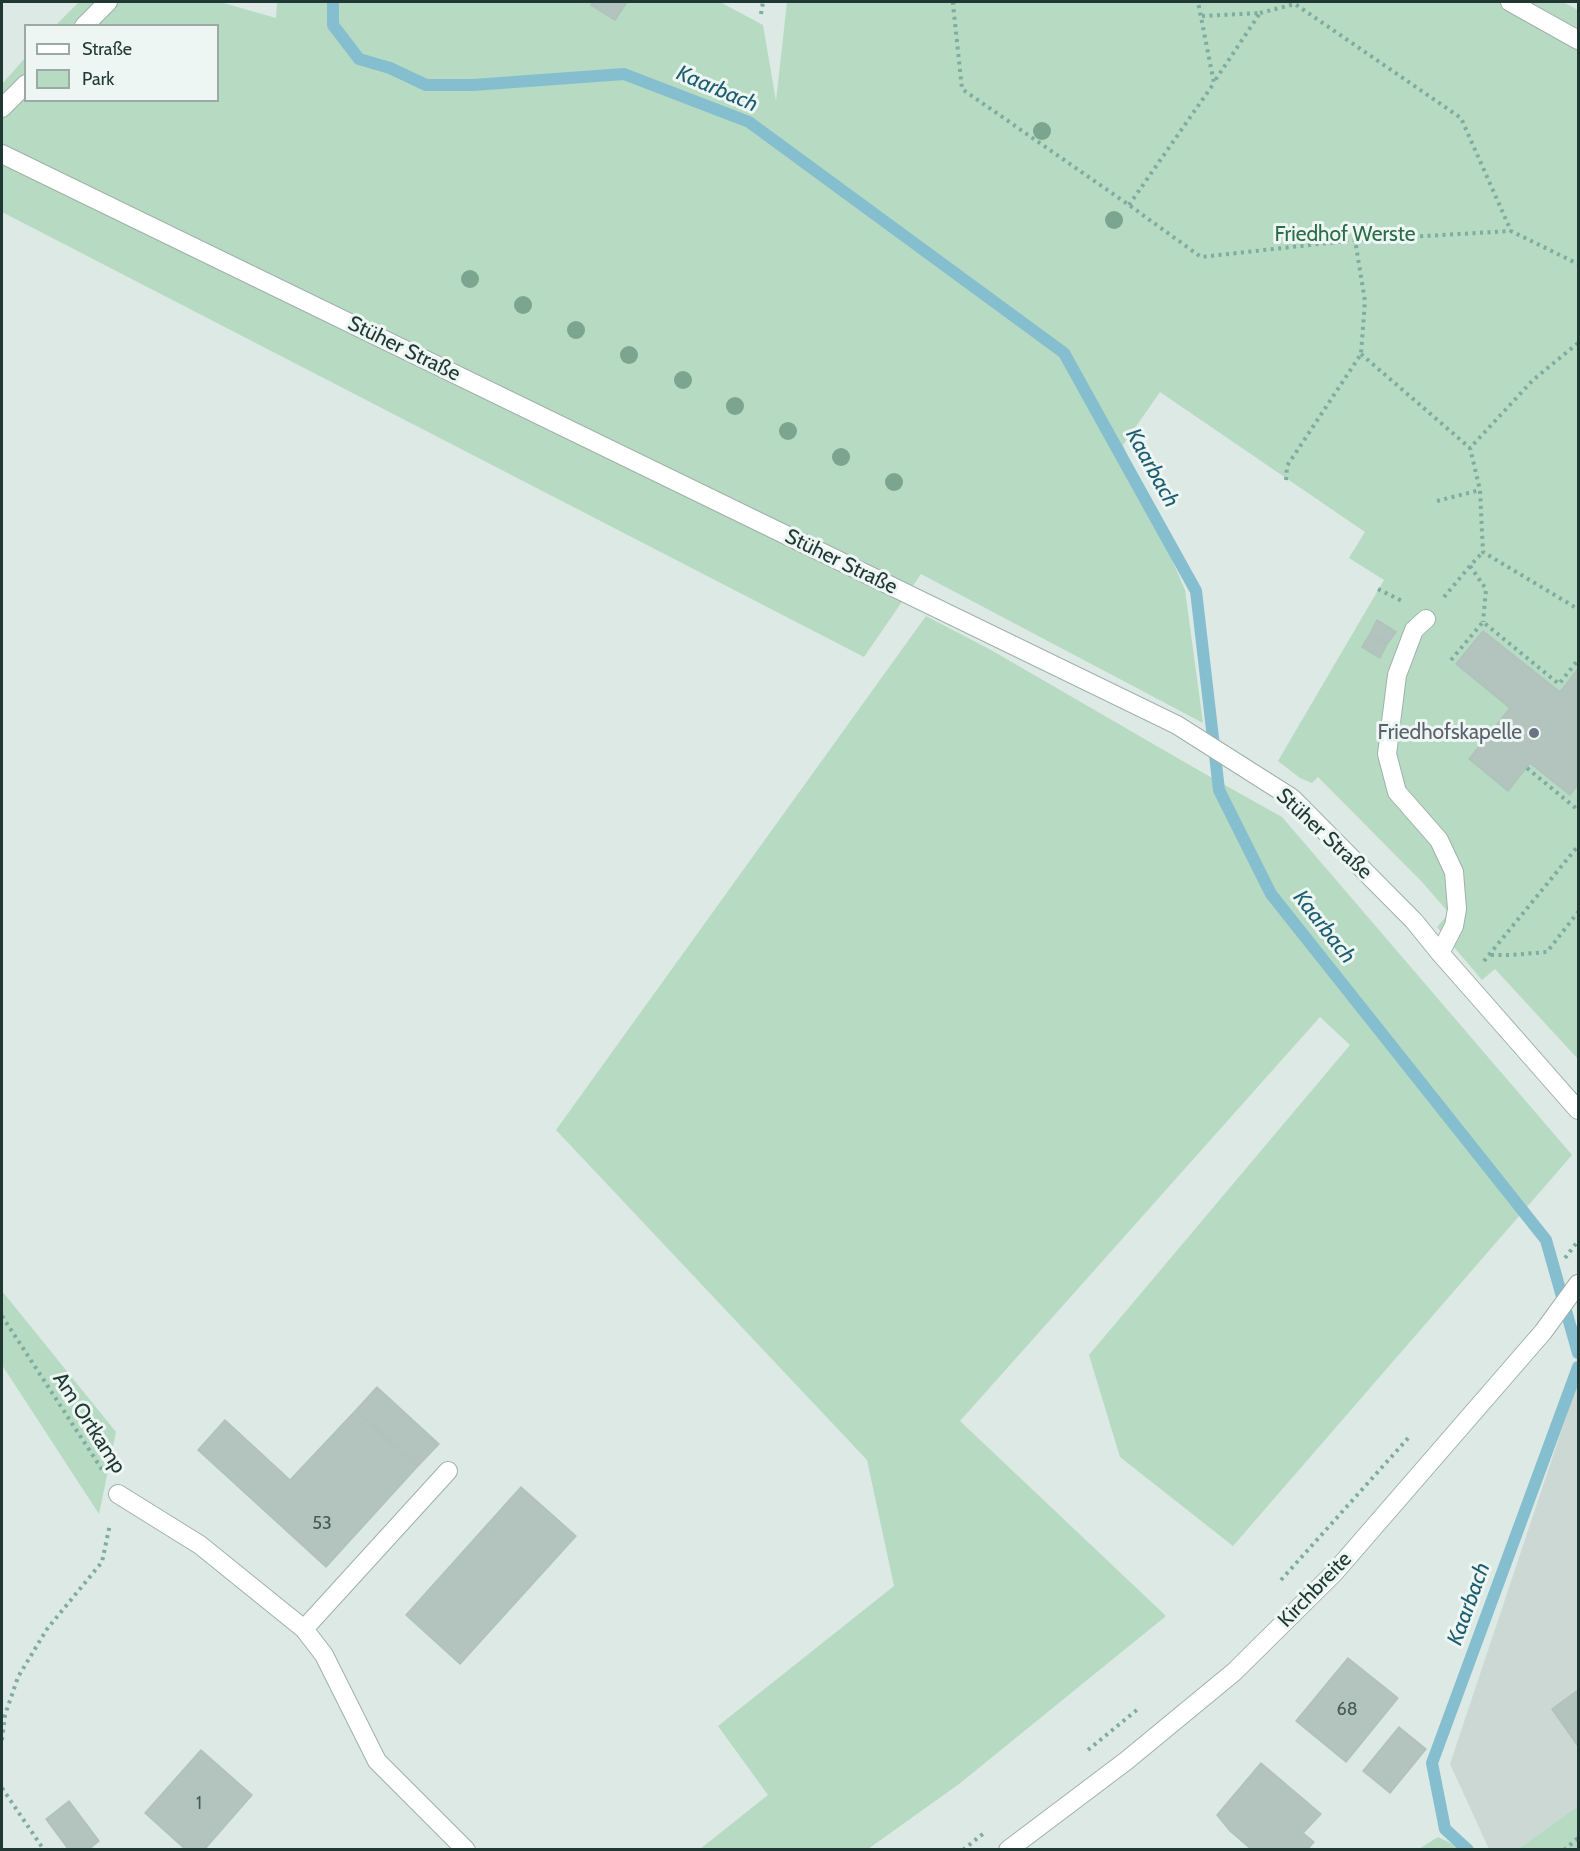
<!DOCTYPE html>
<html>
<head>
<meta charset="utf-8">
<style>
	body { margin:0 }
	#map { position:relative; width:1580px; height:1851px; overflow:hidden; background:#dde9e4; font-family:Cabin,sans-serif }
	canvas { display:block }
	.frame { position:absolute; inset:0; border:3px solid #1f3833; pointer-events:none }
	.legend { position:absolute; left:24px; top:24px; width:195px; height:78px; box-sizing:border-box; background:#edf6f2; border:2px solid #9baaa6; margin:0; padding:8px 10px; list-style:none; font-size:18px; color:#1f3833 }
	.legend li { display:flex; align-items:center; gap:12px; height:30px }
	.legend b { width:30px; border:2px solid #9baaa6 }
</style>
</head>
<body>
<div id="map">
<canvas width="1580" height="1851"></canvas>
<div class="frame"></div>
<ul class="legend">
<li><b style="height:8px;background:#fff"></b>Straße</li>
<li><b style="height:16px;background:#b6dac2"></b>Park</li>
</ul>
</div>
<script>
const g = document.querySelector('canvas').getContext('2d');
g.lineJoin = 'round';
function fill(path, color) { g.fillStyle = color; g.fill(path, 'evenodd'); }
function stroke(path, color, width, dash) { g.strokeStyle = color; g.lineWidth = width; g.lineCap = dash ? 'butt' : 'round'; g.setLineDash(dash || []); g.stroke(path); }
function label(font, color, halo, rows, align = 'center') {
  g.font = font + ' Cabin,sans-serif'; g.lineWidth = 6; g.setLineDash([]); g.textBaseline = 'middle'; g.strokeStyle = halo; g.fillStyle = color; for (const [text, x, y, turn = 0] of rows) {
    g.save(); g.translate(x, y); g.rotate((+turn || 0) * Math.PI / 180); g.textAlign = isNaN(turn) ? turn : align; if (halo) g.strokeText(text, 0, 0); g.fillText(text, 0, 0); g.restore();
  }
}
const built = new Path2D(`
	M 1578,1381 L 1578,1806 L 1518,1849 L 1489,1849 L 1450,1764 Z`);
const green = new Path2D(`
	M 79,2 L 220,2 L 276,18 L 277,2 L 720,2 L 763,25 L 776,101 L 787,2 L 1563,2 L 1578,10 L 1578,1059 L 1495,969 L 1482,980 L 1437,927 L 1449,913 L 1423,883 L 1318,777 L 1312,783 L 1300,778 L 1278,761 L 1384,580 L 1349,558 L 1365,532 L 1160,392 L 1123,445 L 1185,590 L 1203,723 L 921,574 L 864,657 L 2,212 L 2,84 L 25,58 L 26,100 L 218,100 L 218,26 L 56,25 Z
	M 926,616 L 991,650 L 1205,774 L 1282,817 L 1572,1155 L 1233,1546 L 1120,1457 L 1089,1355 L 1350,1045 L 1320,1017 L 960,1421 L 1166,1616 L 959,1784 L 868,1849 L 700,1849 L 768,1795 L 718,1726 L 894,1586 L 867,1460 L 556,1130 Z
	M 2,1291 L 116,1432 L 99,1514 L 2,1365 Z
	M 1578,1806 L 1578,1849 L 1518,1849 Z
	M 1438,1837 L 1463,1849 L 1419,1849 Z`);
const stream = new Path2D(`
	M 333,2 L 333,25 L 359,59 L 390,68 L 426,85 L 473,85 L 624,74 L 749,122 L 1064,353 L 1196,591 L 1219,790 L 1271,894 L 1546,1240 L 1578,1353
	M 1468,1850 L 1445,1829 L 1432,1763 L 1578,1367`);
const building = new Path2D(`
	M 593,2 L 627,2 L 615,20 L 591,5 Z
	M 1377,620 L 1396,632 L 1387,644 L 1370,634 Z
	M 1483,631 L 1560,692 L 1578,669 L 1578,784 L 1570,795 L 1530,763 L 1508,791 L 1469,759 L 1510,708 L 1456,664 Z
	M 1370,634 L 1387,644 L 1380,658 L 1362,647 Z
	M 377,1387 L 439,1444 L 417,1467 L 356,1410 Z
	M 356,1410 L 417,1467 L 326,1567 L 198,1450 L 225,1420 L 290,1480 Z
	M 521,1487 L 576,1536 L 460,1664 L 406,1615 Z
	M 1348,1658 L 1398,1698 L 1346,1762 L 1296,1721 Z
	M 1578,1690 L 1578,1746 L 1552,1709 Z
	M 1399,1727 L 1426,1749 L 1390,1793 L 1363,1771 Z
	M 201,1750 L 252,1795 L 204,1850 L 186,1850 L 145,1813 Z
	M 1261,1763 L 1321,1814 L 1303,1833 L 1314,1842 L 1307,1850 L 1252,1850 L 1230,1831 L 1217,1815 Z
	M 69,1801 L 99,1841 L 88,1850 L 69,1850 L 46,1819 Z`);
const path = new Path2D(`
	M 954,2 L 953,4 L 962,89 L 1129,205 L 1201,257 L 1355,240 L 1511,231
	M 1260,13 L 1295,4 L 1461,118 L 1511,231 L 1578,264
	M 761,14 L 763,2
	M 1202,16 L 1260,13 L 1214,82
	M 1129,205 L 1214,83 L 1198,2
	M 1578,343 L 1533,380 L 1470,448 L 1480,490 L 1483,552 L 1578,609
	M 1361,354 L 1470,448
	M 1286,480 L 1287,466 L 1361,354 L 1365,301 L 1355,240
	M 1437,501 L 1480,490
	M 1470,566 L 1486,589 L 1483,622
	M 1378,589 L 1402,601
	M 1444,597 L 1470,566 L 1483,552
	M 1451,660 L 1483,622 L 1559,684 L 1578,660
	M 1527,768 L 1578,810
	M 1491,955 L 1511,955 L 1547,952 L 1578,912
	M 1484,961 L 1578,846
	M 1565,1258 L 1578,1241
	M 2,1316 L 103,1471
	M 1281,1580 L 1410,1436
	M 2,1740 L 5,1715 L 18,1677 L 47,1629 L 102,1562 L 110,1524
	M 1088,1750 L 1138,1709
	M 2,1788 L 44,1850
	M 963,1850 L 984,1833
	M 1564,1850 L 1578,1838`);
const service = new Path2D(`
	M 84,26 L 108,2
	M 2,108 L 26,84
	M 1426,619 L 1414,630 L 1397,675 L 1387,754 L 1397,792 L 1439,840 L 1454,872 L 1457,909 L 1454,926 L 1440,953
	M 118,1494 L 200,1545 L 304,1629 L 324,1655 L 377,1761 L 466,1850
	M 304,1629 L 448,1471`);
const minor = new Path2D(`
	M 1510,2 L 1578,40
	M 2,154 L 1177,725 L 1292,798 L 1414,921 L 1440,953 L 1578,1110`);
const tertiary = new Path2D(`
	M 1008,1850 L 1126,1761 L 1234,1672 L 1334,1573 L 1543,1332 L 1578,1284`);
const trees = [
	[1042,131],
	[1114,220],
	[470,279],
	[523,305],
	[576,330],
	[629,355],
	[683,380],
	[735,406],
	[788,431],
	[841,457],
	[894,482]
];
const markers = [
	[1534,733,6,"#6b7280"]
];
const numberNames = [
	["53",322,1524],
	["68",1347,1710],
	["1",199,1804]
];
const parkNames = [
	["Friedhof Werste",1345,235]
];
const streetNames = [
	["Stüher Straße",404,349,26],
	["Stüher Straße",841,562,26],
	["Stüher Straße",1324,834,43],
	["Am Ortkamp",89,1423,57],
	["Kirchbreite",1315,1590,-46]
];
const worshipNames = [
	["Friedhofskapelle",1522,733]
];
const waterNames = [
	["Kaarbach",717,89,23],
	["Kaarbach",1152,468,61],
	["Kaarbach",1324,927,52],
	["Kaarbach",1469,1604,-70]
];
fill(built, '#cbd8d3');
fill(green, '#b6dac2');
stroke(stream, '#85bece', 12);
fill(building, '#b3c3bd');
stroke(building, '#b0c2bc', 1.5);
stroke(service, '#a0b0ab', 20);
stroke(minor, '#a0b0ab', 20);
stroke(tertiary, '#a0b0ab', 20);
stroke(path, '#7eaca1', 4, [3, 4.5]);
stroke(service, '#fff', 18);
stroke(minor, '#fff', 18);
stroke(tertiary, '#fff', 18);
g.fillStyle = '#7ba58f';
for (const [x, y] of trees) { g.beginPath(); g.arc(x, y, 9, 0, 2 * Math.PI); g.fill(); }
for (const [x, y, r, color] of markers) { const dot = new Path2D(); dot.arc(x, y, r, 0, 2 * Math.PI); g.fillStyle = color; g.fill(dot); stroke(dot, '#edf6f2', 2); }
label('18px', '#445b56', null, numberNames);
label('21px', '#2b6d49', '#edf6f2', parkNames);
label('21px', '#1f3833', '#edf6f2', streetNames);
label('21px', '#5b616d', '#edf6f2', worshipNames, 'right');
label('italic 22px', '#1c5d71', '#edf6f2', waterNames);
</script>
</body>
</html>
